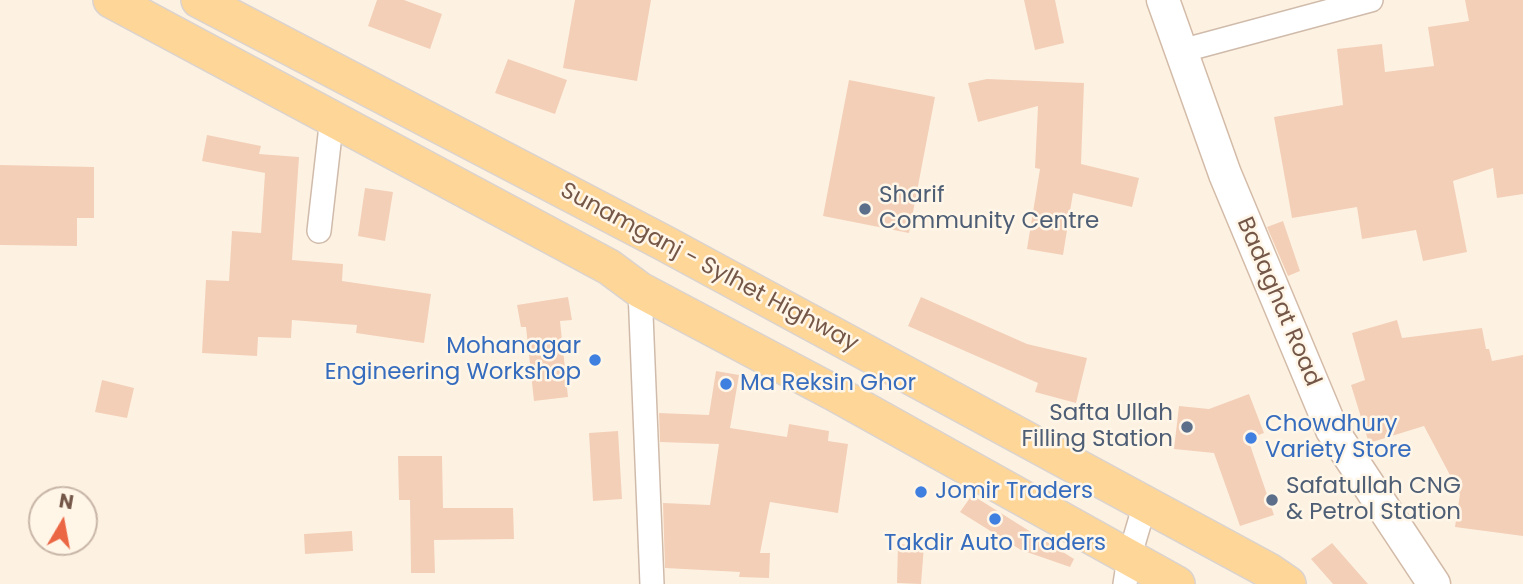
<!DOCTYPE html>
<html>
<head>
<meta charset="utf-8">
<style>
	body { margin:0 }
	#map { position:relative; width:1523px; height:584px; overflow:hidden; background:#fdf2e2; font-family:Poppins,sans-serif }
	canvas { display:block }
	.north { position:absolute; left:28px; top:486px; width:70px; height:70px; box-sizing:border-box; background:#fff6e8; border:2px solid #c8b6a8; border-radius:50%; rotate:10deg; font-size:19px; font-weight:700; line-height:28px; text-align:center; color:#755748 }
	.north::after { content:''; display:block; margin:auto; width:24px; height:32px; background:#eb6643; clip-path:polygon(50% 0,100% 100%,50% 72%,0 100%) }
</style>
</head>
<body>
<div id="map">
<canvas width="1523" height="584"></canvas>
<div class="north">N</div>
</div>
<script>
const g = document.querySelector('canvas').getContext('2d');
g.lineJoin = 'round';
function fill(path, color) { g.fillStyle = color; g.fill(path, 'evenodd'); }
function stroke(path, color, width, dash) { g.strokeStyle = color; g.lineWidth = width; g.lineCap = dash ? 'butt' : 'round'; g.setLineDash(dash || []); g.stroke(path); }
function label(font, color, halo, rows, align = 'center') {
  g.font = font + ' Poppins,sans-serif'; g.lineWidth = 5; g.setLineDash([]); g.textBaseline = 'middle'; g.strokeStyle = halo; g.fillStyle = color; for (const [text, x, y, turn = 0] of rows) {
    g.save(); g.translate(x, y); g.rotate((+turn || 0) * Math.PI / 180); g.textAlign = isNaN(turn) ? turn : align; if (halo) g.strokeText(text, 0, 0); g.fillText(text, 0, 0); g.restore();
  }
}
const building = new Path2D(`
	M 377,0 L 404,0 L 442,14 L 430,49 L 368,26 Z
	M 575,0 L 651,0 L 637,81 L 563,68 Z
	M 1024,0 L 1055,0 L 1064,43 L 1035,50 Z
	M 1465,0 L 1523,0 L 1523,194 L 1497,198 L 1493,168 L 1453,181 L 1467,252 L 1423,261 L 1416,230 L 1362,239 L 1357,207 L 1292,218 L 1274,117 L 1343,105 L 1337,49 L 1382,44 L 1385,72 L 1434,66 L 1428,27 L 1469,21 Z
	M 508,59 L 567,80 L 555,114 L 495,93 Z
	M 987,79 L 1084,83 L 1081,164 L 1139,178 L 1132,207 L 1073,193 L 1063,255 L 1027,249 L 1040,169 L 1035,168 L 1038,106 L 978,122 L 968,83 Z
	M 849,80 L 935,97 L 909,233 L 823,216 Z
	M 207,135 L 261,146 L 259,154 L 299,157 L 292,260 L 343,264 L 342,281 L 431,294 L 424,343 L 356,333 L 357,325 L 292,320 L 291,338 L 258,337 L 257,356 L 202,353 L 206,280 L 229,281 L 232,231 L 261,233 L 265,173 L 202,161 Z
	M 0,165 L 94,167 L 94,218 L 77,218 L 77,246 L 0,245 Z
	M 365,188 L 393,192 L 385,241 L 358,236 Z
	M 1283,221 L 1300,271 L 1288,276 L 1267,227 Z
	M 568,297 L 572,320 L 560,321 L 568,397 L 534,401 L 526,327 L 521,327 L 517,305 Z
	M 921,297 L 1027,344 L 1087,358 L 1076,403 L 1035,392 L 1038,383 L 908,326 Z
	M 1397,320 L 1402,338 L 1482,328 L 1486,349 L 1489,349 L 1492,361 L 1523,355 L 1523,536 L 1455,527 L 1460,494 L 1424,426 L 1369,443 L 1351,385 L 1365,380 L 1352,333 Z
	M 716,371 L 739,375 L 730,428 L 787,437 L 789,424 L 829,431 L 828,441 L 848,444 L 838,513 L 770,502 L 760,553 L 770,553 L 769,578 L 739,577 L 740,572 L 665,568 L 663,503 L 710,505 L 719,444 L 660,442 L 659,413 L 709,415 Z
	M 102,380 L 134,388 L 127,418 L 95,412 Z
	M 1249,394 L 1264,433 L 1248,439 L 1274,515 L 1240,526 L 1214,453 L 1174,449 L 1179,406 L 1209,409 Z
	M 618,431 L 622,499 L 593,501 L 589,433 Z
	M 398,456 L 442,456 L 443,508 L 513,508 L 514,539 L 434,540 L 435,573 L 411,573 L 410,500 L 399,500 Z
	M 972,495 L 1074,559 L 1070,567 L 1021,550 L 960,512 Z
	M 352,531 L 353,551 L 305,554 L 304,534 Z
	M 1332,543 L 1368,584 L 1333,584 L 1311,559 Z
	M 898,544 L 924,546 L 921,584 L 897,583 Z`);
const minor = new Path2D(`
	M 1181,51 L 1371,0
	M 319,231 L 332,117
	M 640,290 L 652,584
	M 1125,584 L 1129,558 L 1145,504`);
const secondary = new Path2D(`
	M 1163,0 L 1225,174 L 1332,430 L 1434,584`);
const primary = new Path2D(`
	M 111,0 L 609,267 L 640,290 L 836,394 L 1177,584
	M 199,0 L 664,243 L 1269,571 L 1288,584`);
const markers = [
	[865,209,7,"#5c6f8a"],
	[595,360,7,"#3f7fe0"],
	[726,384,7,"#3f7fe0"],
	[1187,427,7,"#5c6f8a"],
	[1251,438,7,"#3f7fe0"],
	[921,492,7,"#3f7fe0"],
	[1272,500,7,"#5c6f8a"],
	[995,519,7,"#3f7fe0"]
];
const serviceNames = [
	["Sharif",879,196],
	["Community Centre",879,222],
	["Safta Ullah",1173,414,"right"],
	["Filling Station",1173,440,"right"],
	["Safatullah CNG",1286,487],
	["& Petrol Station",1286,513]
];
const streetNames = [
	["Sunamganj - Sylhet Highway",709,268,28],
	["Badaghat Road",1278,302,67]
];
const shopNames = [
	["Mohanagar",581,347,"right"],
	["Engineering Workshop",581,373,"right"],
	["Ma Reksin Ghor",740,384],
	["Chowdhury",1265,425],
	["Variety Store",1265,451],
	["Jomir Traders",935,492],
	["Takdir Auto Traders",995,544,"center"]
];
fill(building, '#f3cfb8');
stroke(minor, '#d0bbab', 26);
stroke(secondary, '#d3bba8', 35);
stroke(primary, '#dbd3cf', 38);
stroke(minor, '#fff', 23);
stroke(secondary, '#fff', 32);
stroke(primary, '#fdd698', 35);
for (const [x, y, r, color] of markers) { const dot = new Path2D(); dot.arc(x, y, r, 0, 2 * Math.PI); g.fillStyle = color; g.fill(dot); stroke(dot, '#fff6e8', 2.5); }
label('23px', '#4e5e75', '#fff6e8', serviceNames, 'left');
label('23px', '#755748', '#fff6e8', streetNames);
label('23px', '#366cbe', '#fff6e8', shopNames, 'left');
</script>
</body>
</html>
